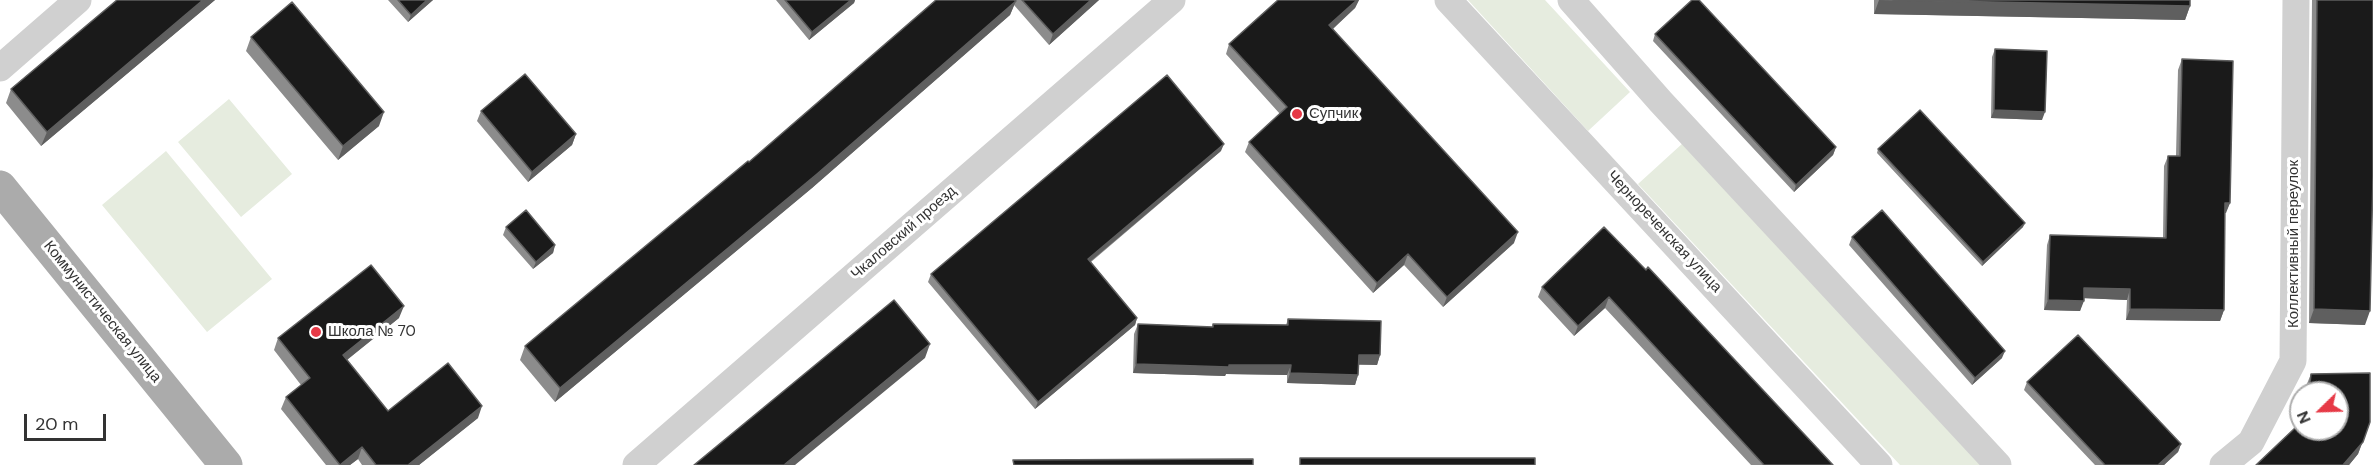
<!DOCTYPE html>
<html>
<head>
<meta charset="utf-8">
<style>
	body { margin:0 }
	#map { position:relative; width:2373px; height:465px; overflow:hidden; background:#fff; font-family:"DM Sans",sans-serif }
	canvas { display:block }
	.north { position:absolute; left:2289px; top:381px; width:60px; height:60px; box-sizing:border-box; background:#fff; border:2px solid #adadad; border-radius:50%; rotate:247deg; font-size:16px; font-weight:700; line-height:24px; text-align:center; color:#333 }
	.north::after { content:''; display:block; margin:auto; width:21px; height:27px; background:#e63946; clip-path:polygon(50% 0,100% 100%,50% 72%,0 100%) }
	.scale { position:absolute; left:24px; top:414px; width:82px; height:27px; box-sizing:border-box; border:3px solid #333; border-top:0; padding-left:8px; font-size:18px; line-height:21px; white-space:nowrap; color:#333; -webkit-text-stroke:4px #fff; paint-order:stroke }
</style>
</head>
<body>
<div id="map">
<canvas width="2373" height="465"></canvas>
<div class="north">N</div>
<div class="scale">20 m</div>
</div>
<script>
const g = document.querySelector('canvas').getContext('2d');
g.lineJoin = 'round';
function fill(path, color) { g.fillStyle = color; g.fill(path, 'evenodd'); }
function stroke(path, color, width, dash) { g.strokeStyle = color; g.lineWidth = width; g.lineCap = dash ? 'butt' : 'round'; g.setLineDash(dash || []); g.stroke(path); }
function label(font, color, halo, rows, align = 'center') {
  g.font = font + ' "DM Sans",sans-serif'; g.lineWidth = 6; g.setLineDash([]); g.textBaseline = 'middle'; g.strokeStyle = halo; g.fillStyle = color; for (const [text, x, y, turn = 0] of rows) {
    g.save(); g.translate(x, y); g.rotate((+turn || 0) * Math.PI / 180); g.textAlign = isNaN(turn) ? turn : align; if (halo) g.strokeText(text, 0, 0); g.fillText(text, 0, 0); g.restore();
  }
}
const green = new Path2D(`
	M 1468,0 L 1545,0 L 1630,92 L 1588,131 Z
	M 229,99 L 292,174 L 241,217 L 178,142 Z
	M 1683,143 L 1983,465 L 1900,465 L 1638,184 Z
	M 166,151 L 272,279 L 207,332 L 102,205 Z`);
const street = new Path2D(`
	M 1448,0 L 1879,465
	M 1571,0 L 1661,102 L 1998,465
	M 0,68 L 78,0
	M 636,465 L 1172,0
	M 2223,465 L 2251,442 L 2293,361 L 2296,0`);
const primary = new Path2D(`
	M 0,187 L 226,465`);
const wall = new Path2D(`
	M 117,0 L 215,0 L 41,146 L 6,103 L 11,89 Z
	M 388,0 L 433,0 L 408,22 Z
	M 776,0 L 855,0 L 854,3 L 809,40 Z
	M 936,0 L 1099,0 L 1049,45 L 1014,5 L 1010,15 L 812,188 L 555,402 L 520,360 L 525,346 L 749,162 Z
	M 1278,0 L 1359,0 L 1355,8 L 1333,29 L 1514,243 L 1443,307 L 1404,265 L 1373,293 L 1245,152 L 1249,142 L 1280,114 L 1226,54 L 1229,44 Z
	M 1874,0 L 2190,0 L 2190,6 L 2185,20 L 1874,14 Z
	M 2312,0 L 2373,0 L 2365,325 L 2309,323 Z
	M 1655,34 L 1836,147 L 1833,155 L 1794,192 L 1653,41 Z
	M 251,37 L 379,126 L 338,160 L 246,51 Z
	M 1995,49 L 2042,120 L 1991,118 L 1992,57 Z
	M 2182,59 L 2230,203 L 2225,213 L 2224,310 L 2220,321 L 2126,320 L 2127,300 L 2084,298 L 2080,311 L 2044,310 L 2047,245 L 2050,235 L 2163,238 L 2164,166 L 2168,156 L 2176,156 L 2178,70 Z
	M 481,111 L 576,134 L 572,145 L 528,182 L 477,121 Z
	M 1878,149 L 2023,227 L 1982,266 L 1877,153 Z
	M 1221,151 L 1091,262 L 1137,318 L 1135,325 L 1035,409 L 928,282 L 931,274 Z
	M 506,227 L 555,245 L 553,253 L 533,269 L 503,235 Z
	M 1604,227 L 1833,465 L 1751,465 L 1605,308 L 1574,336 L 1538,297 L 1542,287 Z
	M 1852,237 L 2002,358 L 1972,385 L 1849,245 Z
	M 399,318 L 347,360 L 388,411 L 478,418 L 419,465 L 362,465 L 358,459 L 350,465 L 326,465 L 281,409 L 286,397 L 301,385 L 274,350 L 278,338 Z
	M 1288,319 L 1380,355 L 1377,365 L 1359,365 L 1358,375 L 1355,385 L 1287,383 L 1287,375 L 1226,374 L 1225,376 L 1133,373 L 1134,334 L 1138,324 L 1212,327 L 1213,324 L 1286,325 Z
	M 2370,373 L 2370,422 L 2358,454 L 2349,465 L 2256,465 L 2295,428 L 2301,421 L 2301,429 L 2337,429 L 2337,393 L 2306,393 L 2306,386 L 2311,374 Z
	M 2027,382 L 2181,444 L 2178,452 L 2164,465 L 2095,465 L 2024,390 Z`);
const shadedWall = new Path2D(`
	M 203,0 L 215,0 L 41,146 L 47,132 Z
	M 427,0 L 433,0 L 408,22 L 411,15 Z
	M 851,0 L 855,0 L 854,3 L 809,40 L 812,32 Z
	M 1091,0 L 1099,0 L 1049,45 L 1053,34 Z
	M 1357,0 L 1359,0 L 1355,8 L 1326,35 L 1329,25 Z
	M 1879,0 L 2190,6 L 2185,20 L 1874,14 Z
	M 1016,1 L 1010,15 L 812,188 L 555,402 L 560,388 Z
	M 1994,110 L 2045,112 L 2042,120 L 1991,118 Z
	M 384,112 L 379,126 L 338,160 L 343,146 Z
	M 576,134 L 572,145 L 528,182 L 532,172 Z
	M 1224,144 L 1221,151 L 1085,266 L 1088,259 Z
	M 1836,147 L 1833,155 L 1794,192 L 1796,185 Z
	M 2225,203 L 2230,203 L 2226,213 L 2222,213 Z
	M 2025,223 L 2023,227 L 1982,266 L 1983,262 Z
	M 1518,232 L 1514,243 L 1443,307 L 1447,297 Z
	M 555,245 L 553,253 L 533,269 L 536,262 Z
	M 1408,254 L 1404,265 L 1373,293 L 1377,283 Z
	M 2084,288 L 2130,289 L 2127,300 L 2080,298 Z
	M 1609,297 L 1605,308 L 1574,336 L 1578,326 Z
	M 2048,300 L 2084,301 L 2080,311 L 2044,310 Z
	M 404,306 L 399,318 L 338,367 L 343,355 Z
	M 2130,309 L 2224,310 L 2220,321 L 2126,320 Z
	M 2314,309 L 2370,311 L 2365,325 L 2309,323 Z
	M 1137,318 L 1135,325 L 1035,409 L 1038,402 Z
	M 930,344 L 925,358 L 795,465 L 784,465 Z
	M 2005,351 L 2002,358 L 1972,385 L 1975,378 Z
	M 1359,355 L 1380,355 L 1377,365 L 1355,364 Z
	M 1136,364 L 1229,365 L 1291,365 L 1287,375 L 1226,374 L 1225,376 L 1133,373 Z
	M 1290,373 L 1358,375 L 1355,385 L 1287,383 Z
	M 482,406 L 478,418 L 419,465 L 408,465 Z
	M 2370,422 L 2358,454 L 2349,465 L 2343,465 Z
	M 2181,444 L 2178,452 L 2164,465 L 2158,465 Z
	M 362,447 L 358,459 L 350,465 L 340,465 Z`);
const building = new Path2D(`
	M 117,0 L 203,0 L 47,132 L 11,89 Z
	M 398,0 L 427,0 L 411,15 Z
	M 785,0 L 851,0 L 812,32 Z
	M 936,0 L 1014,0 L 1016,1 L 817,174 L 560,388 L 525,346 L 748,161 L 749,162 Z
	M 1022,0 L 1091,0 L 1053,34 Z
	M 1278,0 L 1357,0 L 1329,25 L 1518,232 L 1447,297 L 1408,254 L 1377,283 L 1249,142 L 1287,107 L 1229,44 Z
	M 1692,0 L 1699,0 L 1836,147 L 1796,185 L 1655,34 Z
	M 1893,0 L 2190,0 L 2190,6 Z
	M 2317,0 L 2373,0 L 2373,176 L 2370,311 L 2314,309 Z
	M 292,2 L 384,112 L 343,146 L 251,37 Z
	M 1995,49 L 2047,51 L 2045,112 L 1994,110 Z
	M 2182,59 L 2233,61 L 2230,203 L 2225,203 L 2224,310 L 2130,309 L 2130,289 L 2084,288 L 2084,301 L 2048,300 L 2050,235 L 2166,238 L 2168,156 L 2180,156 Z
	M 525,74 L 576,134 L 532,172 L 481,111 Z
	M 1167,75 L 1224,144 L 1088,259 L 1137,318 L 1038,402 L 931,274 Z
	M 1920,110 L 2025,223 L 1983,262 L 1878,149 Z
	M 526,210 L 555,245 L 536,262 L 506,227 Z
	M 1882,210 L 2005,351 L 1975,378 L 1852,237 Z
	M 1604,227 L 1646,270 L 1648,267 L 1833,465 L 1764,465 L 1609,297 L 1578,326 L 1542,287 Z
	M 371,265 L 404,306 L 343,355 L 388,411 L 448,363 L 482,406 L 408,465 L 376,465 L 362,447 L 340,465 L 286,397 L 310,378 L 278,338 Z
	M 894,300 L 930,344 L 784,465 L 694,465 Z
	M 1288,319 L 1381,321 L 1380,355 L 1359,355 L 1358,375 L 1290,373 L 1291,365 L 1229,365 L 1229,367 L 1136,364 L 1138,324 L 1213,327 L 1213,324 L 1288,325 Z
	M 2078,335 L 2181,444 L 2158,465 L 2105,465 L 2027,382 Z
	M 2370,373 L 2370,422 L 2363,442 L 2343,465 L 2256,465 L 2295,428 L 2301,421 L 2301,429 L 2337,429 L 2337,393 L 2309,393 L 2311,374 Z
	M 1300,458 L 1535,458 L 1535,465 L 1300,465 Z
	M 1253,459 L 1253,465 L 1014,465 L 1013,460 Z`);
const markers = [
	[1297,114,6,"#e63946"],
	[316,332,6,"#e63946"]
];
const poiNames = [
	["Супчик",1309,114],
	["Школа № 70",328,332]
];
const streetNames = [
	["Чернореченская улица",1664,232,47],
	["Чкаловский проезд",904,233,-41],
	["Коллективный переулок",2294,244,-90],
	["Коммунистическая улица",102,312,51]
];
fill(green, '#e6ecdf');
stroke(street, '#d0d0d0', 27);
stroke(primary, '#ababab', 33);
fill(wall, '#8c8c8c');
fill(shadedWall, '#5f5f5f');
fill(building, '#1a1a1a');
stroke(building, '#5f5f5f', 1.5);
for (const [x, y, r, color] of markers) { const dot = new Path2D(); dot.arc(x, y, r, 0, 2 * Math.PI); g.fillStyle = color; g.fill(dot); stroke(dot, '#fff', 2); }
label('15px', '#333', '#fff', poiNames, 'left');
label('15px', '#333', '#fff', streetNames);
</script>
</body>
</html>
